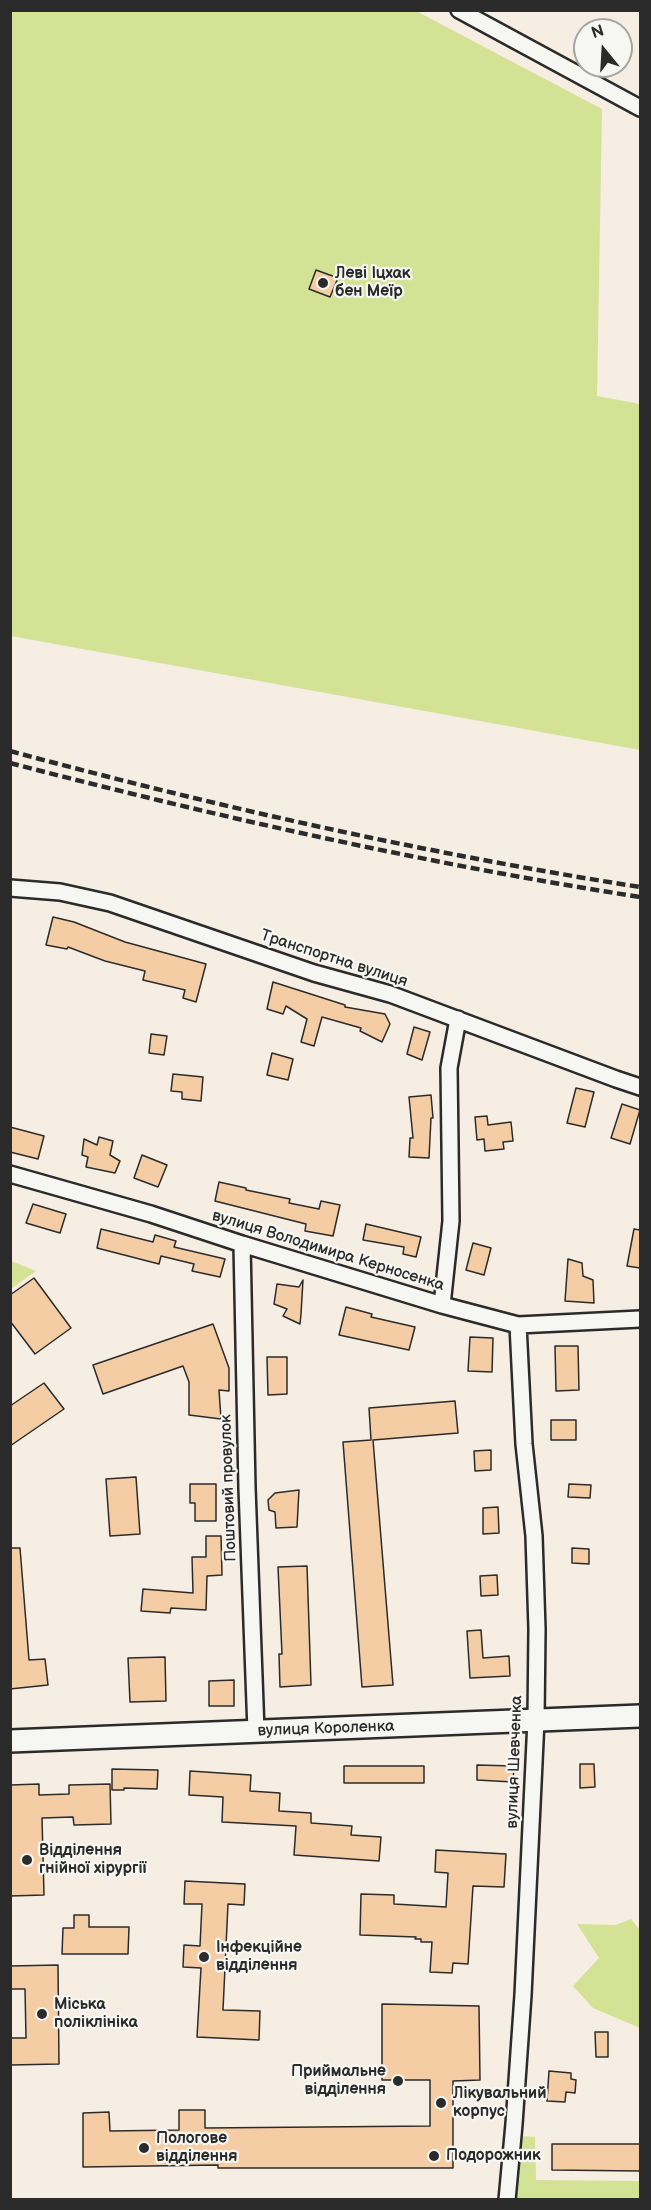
<!DOCTYPE html>
<html>
<head>
<meta charset="utf-8">
<style>
	body { margin:0 }
	#map { position:relative; width:651px; height:2210px; overflow:hidden; background:#f6eee3; font-family:"Balsamiq Sans",sans-serif }
	canvas { display:block }
	.frame { position:absolute; inset:0; border:12px solid #2b2b2b; pointer-events:none }
	.north { position:absolute; left:573px; top:18px; width:60px; height:60px; box-sizing:border-box; background:#f6f6f2; border:2px solid #a5a5a2; border-radius:50%; rotate:342deg; font-size:16px; font-weight:700; line-height:24px; text-align:center; color:#2b2b2b }
	.north::after { content:''; display:block; margin:auto; width:21px; height:27px; background:#2b2b2b; clip-path:polygon(50% 0,100% 100%,50% 72%,0 100%) }
</style>
</head>
<body>
<div id="map">
<canvas width="651" height="2210"></canvas>
<div class="frame"></div>
<div class="north">N</div>
</div>
<script>
const g = document.querySelector('canvas').getContext('2d');
g.lineJoin = 'round';
function fill(path, color) { g.fillStyle = color; g.fill(path, 'evenodd'); }
function stroke(path, color, width, dash) { g.strokeStyle = color; g.lineWidth = width; g.lineCap = dash ? 'butt' : 'round'; g.setLineDash(dash || []); g.stroke(path); }
function label(font, color, halo, rows, align = 'center') {
  g.font = font + ' "Balsamiq Sans",sans-serif'; g.lineWidth = 4.5; g.setLineDash([]); g.textBaseline = 'middle'; g.strokeStyle = halo; g.fillStyle = color; for (const [text, x, y, turn = 0] of rows) {
    g.save(); g.translate(x, y); g.rotate((+turn || 0) * Math.PI / 180); g.textAlign = isNaN(turn) ? turn : align; if (halo) g.strokeText(text, 0, 0); g.fillText(text, 0, 0); g.restore();
  }
}
const green = new Path2D(`
	M 10,11 L 416,11 L 602,109 L 597,396 L 640,404 L 640,750 L 11,636 Z
	M 11,1261 L 36,1271 L 11,1289 L 10,1289 Z
	M 631,1919 L 640,1930 L 640,2028 L 593,2008 L 573,1986 L 599,1958 L 577,1924 L 616,1925 Z
	M 521,2136 L 535,2137 L 536,2180 L 640,2181 L 640,2199 L 515,2199 Z`);
const building = new Path2D(`
	M 316,270 L 338,278 L 330,297 L 309,289 Z
	M 53,917 L 74,922 L 125,942 L 206,964 L 196,1002 L 183,998 L 185,990 L 143,980 L 145,971 L 105,961 L 68,947 L 67,949 L 46,945 Z
	M 273,982 L 345,1005 L 345,1007 L 385,1014 L 390,1024 L 382,1042 L 360,1031 L 361,1028 L 322,1017 L 314,1046 L 301,1042 L 307,1019 L 286,1006 L 283,1014 L 267,1009 Z
	M 414,1027 L 430,1032 L 422,1060 L 407,1054 Z
	M 151,1034 L 167,1036 L 164,1055 L 149,1053 Z
	M 272,1053 L 293,1059 L 288,1080 L 267,1075 Z
	M 173,1074 L 203,1077 L 201,1101 L 182,1099 L 182,1092 L 171,1091 Z
	M 576,1088 L 594,1092 L 585,1127 L 567,1123 Z
	M 431,1095 L 433,1118 L 431,1118 L 429,1158 L 409,1157 L 410,1138 L 413,1138 L 409,1097 Z
	M 622,1104 L 640,1110 L 630,1144 L 611,1138 Z
	M 487,1116 L 488,1125 L 511,1122 L 513,1141 L 503,1142 L 504,1149 L 485,1151 L 484,1139 L 477,1140 L 475,1117 Z
	M 10,1127 L 44,1136 L 38,1159 L 10,1152 Z
	M 99,1137 L 113,1141 L 110,1155 L 120,1161 L 115,1173 L 86,1167 L 88,1157 L 82,1155 L 84,1139 L 97,1145 Z
	M 142,1155 L 167,1165 L 158,1187 L 134,1178 Z
	M 219,1182 L 246,1188 L 246,1190 L 290,1199 L 289,1203 L 319,1209 L 321,1201 L 340,1205 L 333,1236 L 305,1231 L 306,1224 L 215,1201 Z
	M 33,1204 L 66,1214 L 60,1233 L 26,1223 Z
	M 366,1224 L 421,1237 L 416,1257 L 403,1254 L 404,1247 L 363,1240 Z
	M 101,1229 L 153,1242 L 155,1235 L 176,1241 L 174,1247 L 225,1259 L 220,1277 L 192,1271 L 194,1264 L 161,1256 L 159,1264 L 97,1248 Z
	M 634,1229 L 640,1230 L 640,1268 L 627,1266 Z
	M 473,1243 L 491,1248 L 484,1275 L 466,1270 Z
	M 568,1259 L 582,1263 L 583,1276 L 593,1280 L 594,1303 L 565,1301 Z
	M 34,1278 L 71,1328 L 35,1354 L 10,1321 L 10,1295 Z
	M 303,1280 L 301,1314 L 300,1324 L 283,1316 L 287,1309 L 274,1304 L 277,1284 L 299,1287 Z
	M 346,1307 L 372,1314 L 371,1317 L 415,1327 L 409,1350 L 339,1335 Z
	M 213,1324 L 229,1368 L 229,1391 L 219,1390 L 221,1419 L 189,1415 L 189,1382 L 183,1366 L 103,1394 L 93,1365 Z
	M 470,1337 L 493,1338 L 492,1372 L 468,1371 Z
	M 555,1346 L 578,1346 L 579,1390 L 556,1391 Z
	M 267,1357 L 287,1357 L 287,1394 L 268,1395 Z
	M 44,1383 L 64,1409 L 10,1446 L 10,1406 Z
	M 455,1401 L 458,1433 L 373,1440 L 393,1685 L 362,1687 L 343,1442 L 371,1440 L 369,1408 Z
	M 551,1420 L 576,1420 L 576,1440 L 551,1440 Z
	M 491,1450 L 491,1470 L 475,1471 L 474,1451 Z
	M 136,1477 L 140,1534 L 110,1536 L 106,1479 Z
	M 190,1484 L 216,1484 L 216,1521 L 195,1521 L 195,1503 L 190,1503 Z
	M 569,1484 L 591,1485 L 590,1498 L 568,1497 Z
	M 299,1490 L 297,1527 L 276,1528 L 275,1512 L 269,1510 L 268,1500 L 275,1493 Z
	M 498,1507 L 499,1533 L 483,1534 L 483,1508 Z
	M 206,1536 L 221,1536 L 222,1575 L 207,1576 L 206,1610 L 171,1608 L 170,1613 L 141,1611 L 143,1589 L 193,1593 L 192,1557 L 206,1557 Z
	M 10,1548 L 20,1548 L 29,1660 L 45,1659 L 48,1685 L 10,1689 Z
	M 572,1548 L 589,1549 L 589,1564 L 572,1563 Z
	M 307,1566 L 311,1685 L 280,1687 L 279,1654 L 282,1654 L 278,1567 Z
	M 497,1575 L 498,1595 L 481,1596 L 480,1576 Z
	M 481,1630 L 483,1658 L 509,1656 L 510,1676 L 470,1678 L 467,1631 Z
	M 165,1657 L 166,1701 L 130,1702 L 128,1658 Z
	M 234,1680 L 234,1706 L 209,1706 L 209,1681 Z
	M 580,1764 L 594,1764 L 595,1787 L 580,1788 Z
	M 477,1765 L 514,1766 L 513,1782 L 477,1780 Z
	M 344,1766 L 424,1766 L 424,1783 L 344,1783 Z
	M 112,1769 L 158,1770 L 157,1789 L 124,1788 L 124,1790 L 112,1790 Z
	M 190,1771 L 251,1775 L 250,1791 L 280,1793 L 279,1811 L 311,1813 L 311,1823 L 352,1826 L 351,1835 L 381,1837 L 379,1861 L 294,1855 L 296,1826 L 222,1822 L 223,1797 L 189,1795 Z
	M 39,1784 L 39,1795 L 69,1794 L 69,1785 L 110,1784 L 111,1824 L 74,1825 L 73,1817 L 42,1818 L 44,1895 L 10,1896 L 10,1785 Z
	M 436,1850 L 506,1854 L 504,1887 L 473,1886 L 468,1964 L 453,1963 L 452,1973 L 430,1972 L 432,1942 L 421,1942 L 421,1939 L 415,1939 L 416,1937 L 360,1935 L 361,1894 L 394,1895 L 394,1904 L 446,1907 L 448,1873 L 435,1872 Z
	M 185,1881 L 245,1884 L 244,1905 L 228,1904 L 223,2010 L 260,2011 L 259,2040 L 197,2037 L 201,1968 L 183,1967 L 184,1945 L 200,1946 L 202,1904 L 184,1904 Z
	M 74,1915 L 89,1915 L 89,1927 L 129,1927 L 128,1954 L 62,1954 L 63,1928 L 74,1928 Z
	M 58,1965 L 59,2064 L 10,2065 L 10,2038 L 26,2038 L 25,1989 L 10,1989 L 10,1966 Z
	M 382,2004 L 479,2006 L 480,2080 L 453,2081 L 453,2168 L 218,2168 L 218,2165 L 83,2167 L 83,2113 L 109,2112 L 110,2131 L 179,2130 L 179,2110 L 205,2110 L 205,2128 L 430,2126 L 430,2080 L 382,2080 Z
	M 595,2032 L 608,2032 L 608,2057 L 596,2057 Z
	M 549,2071 L 571,2073 L 571,2079 L 576,2080 L 575,2093 L 566,2092 L 565,2102 L 547,2101 Z
	M 552,2144 L 640,2144 L 640,2171 L 552,2170 Z`);
const minor = new Path2D(`
	M 459,10 L 640,108
	M 10,888 L 60,892 L 110,903 L 314,973 L 390,994 L 616,1079 L 640,1087
	M 10,1174 L 151,1214 L 242,1244 L 442,1305 L 518,1325 L 640,1319
	M 242,1244 L 247,1488 L 256,1731
	M 442,1305 L 451,1221 L 449,1068 L 458,1019
	M 507,2200 L 514,2124 L 523,1995 L 536,1720 L 537,1629 L 534,1536 L 524,1444 L 518,1325`);
const secondary = new Path2D(`
	M 10,1741 L 640,1716`);
const rail = new Path2D(`
	M 10,751 C 217,807 429,854 640,887
	M 10,763 C 218,817 428,864 640,897`);
const markers = [
	[323,283,6,"#2b2b2b"],
	[27,1860,6,"#2b2b2b"],
	[204,1957,6,"#2b2b2b"],
	[42,2014,6,"#2b2b2b"],
	[398,2081,6,"#2b2b2b"],
	[441,2103,6,"#2b2b2b"],
	[144,2148,6,"#2b2b2b"],
	[434,2156,6,"#2b2b2b"]
];
const poiNames = [
	["Леві Іцхак",335,274],
	["бен Меїр",335,292],
	["Відділення",39,1851],
	["гнійної хірургії",39,1869],
	["Інфекційне",216,1948],
	["відділення",216,1966],
	["Міська",54,2005],
	["поліклініка",54,2023],
	["Приймальне",386,2072,"right"],
	["відділення",386,2090,"right"],
	["Лікувальний",453,2094],
	["корпус",453,2112],
	["Пологове",156,2139],
	["відділення",156,2157],
	["Подорожник",446,2156]
];
const streetNames = [
	["Транспортна вулиця",334,959,18],
	["вулиця Володимира Керносенка",328,1251,17],
	["Поштовий провулок",229,1488,-92],
	["вулиця Короленка",326,1729,-2],
	["вулиця Шевченка",515,1762,-88]
];
fill(green, '#d3e295');
fill(building, '#f5cda5');
stroke(building, '#2b2b2b', 1.5);
stroke(minor, '#2b2b2b', 20);
stroke(secondary, '#2b2b2b', 26);
stroke(minor, '#f6f6f2', 15);
stroke(secondary, '#f6f6f2', 21);
stroke(rail, '#2b2b2b', 4.5, [9, 4.5]);
for (const [x, y, r, color] of markers) { const dot = new Path2D(); dot.arc(x, y, r, 0, 2 * Math.PI); g.fillStyle = color; g.fill(dot); stroke(dot, '#f6f6f2', 2); }
label('bold 16px', '#2b2b2b', '#f6f6f2', poiNames, 'left');
label('16px', '#2b2b2b', '#f6f6f2', streetNames);
</script>
</body>
</html>
